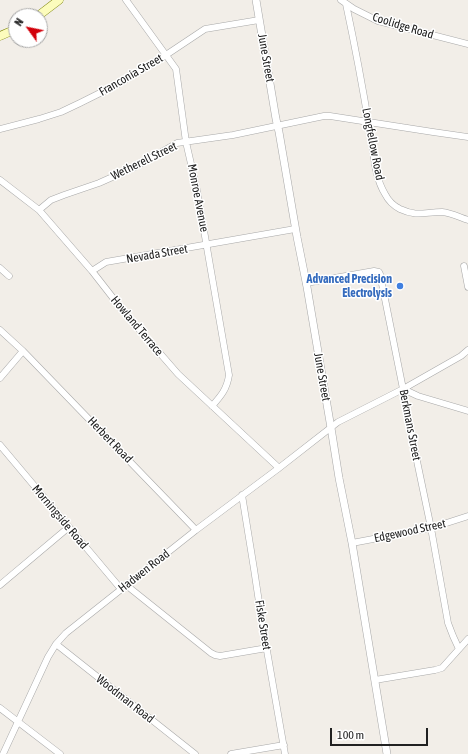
<!DOCTYPE html>
<html>
<head>
<meta charset="utf-8">
<style>
	body { margin:0 }
	#map { position:relative; width:468px; height:754px; overflow:hidden; background:#f2eee8; font-family:"Asap Condensed",sans-serif }
	canvas { display:block }
	.north { position:absolute; left:8px; top:8px; width:40px; height:40px; box-sizing:border-box; background:#fff; border:1px solid #a6a6a6; border-radius:50%; rotate:303deg; font-size:11px; font-weight:700; line-height:16px; text-align:center; color:#212121 }
	.north::after { content:''; display:block; margin:auto; width:14px; height:18px; background:#d2000a; clip-path:polygon(50% 0,100% 100%,50% 72%,0 100%) }
	.scale { position:absolute; left:330px; top:728px; width:98px; height:18px; box-sizing:border-box; border:2px solid #212121; border-top:0; padding-left:5px; font-size:12px; line-height:14px; white-space:nowrap; color:#212121; -webkit-text-stroke:3px #fff; paint-order:stroke }
</style>
</head>
<body>
<div id="map">
<canvas width="468" height="754"></canvas>
<div class="north">N</div>
<div class="scale">100 m</div>
</div>
<script>
const g = document.querySelector('canvas').getContext('2d');
g.lineJoin = 'round';
function stroke(path, color, width, dash) { g.strokeStyle = color; g.lineWidth = width; g.lineCap = dash ? 'butt' : 'round'; g.setLineDash(dash || []); g.stroke(path); }
function label(font, color, halo, rows, align = 'center') {
  g.font = font + ' "Asap Condensed",sans-serif'; g.lineWidth = 3; g.setLineDash([]); g.textBaseline = 'middle'; g.strokeStyle = halo; g.fillStyle = color; for (const [text, x, y, turn = 0] of rows) {
    g.save(); g.translate(x, y); g.rotate((+turn || 0) * Math.PI / 180); g.textAlign = isNaN(turn) ? turn : align; if (halo) g.strokeText(text, 0, 0); g.fillText(text, 0, 0); g.restore();
  }
}
const minor = new Path2D(`
	M 126,0 L 176,69 L 186,142 L 197,190 L 229,375 C 227,389 221,396 212,406
	M 341,0 L 354,9 L 378,21 L 468,44
	M 346,4 C 355,46 363,89 370,132 C 374,153 374,176 385,194 C 388,200 394,206 400,209 C 417,217 425,212 442,212 C 451,213 459,217 468,220
	M 0,129 L 39,119 L 61,112 L 80,103 L 120,83 L 166,55 L 205,29 L 259,20
	M 0,180 L 39,210 L 92,271 L 124,312 L 178,374 L 279,468
	M 39,210 L 51,200 L 64,195 L 99,183 L 135,167 L 158,154 L 177,143 L 233,135 L 324,116 L 330,116 L 433,132 L 468,137
	M 464,266 L 468,287
	M 0,268 L 9,276
	M 92,271 L 106,262 L 295,229
	M 306,283 L 374,271 L 379,272 L 380,274 L 403,389 L 404,399 L 431,528 L 448,623 L 453,636 L 459,649
	M 0,330 L 23,351 L 0,378
	M 23,351 L 196,530
	M 403,389 L 418,396 L 468,411
	M 0,445 L 121,589
	M 242,495 L 254,569 L 262,622 L 285,754
	M 352,543 L 431,528 L 468,516
	M 0,585 L 69,527
	M 126,585 L 211,653 L 215,655 L 220,656 L 267,648
	M 56,644 L 195,754
	M 375,680 L 435,670 L 442,668 L 468,639
	M 0,708 L 60,754
	M 3,754 L 48,657 L 56,644 L 66,633 L 196,530 L 279,468 L 338,422 L 403,389 L 461,356 L 468,350
	M 231,754 L 284,745`);
const tertiary = new Path2D(`
	M 256,0 L 276,119 L 279,132 L 297,237 L 307,287 L 332,434 L 339,478 L 352,543 L 387,754`);
const secondary = new Path2D(`
	M 38,16 L 59,0
	M 0,36 L 16,29`);
const markers = [
	[400,286,4,"#3f7fe0"]
];
const streetNames = [
	["Coolidge Road",403,26,17],
	["June Street",266,58,80],
	["Franconia Street",131,75,-30],
	["Longfellow Road",373,144,79],
	["Wetherell Street",144,161,-26],
	["Monroe Avenue",198,198,79],
	["Nevada Street",157,254,-10],
	["Howland Terrace",137,326,50],
	["June Street",322,377,80],
	["Berkmans Street",410,425,79],
	["Herbert Road",110,440,46],
	["Morningside Road",60,517,50],
	["Edgewood Street",410,531,-12],
	["Hadwen Road",144,571,-38],
	["Fiske Street",263,625,81],
	["Woodman Road",125,699,38]
];
const shopNames = [
	["Advanced Precision",392,279],
	["Electrolysis",392,293]
];
stroke(minor, '#a8a8a8', 7);
stroke(tertiary, '#a8a8a8', 8);
stroke(secondary, '#787f01', 9);
stroke(minor, '#fff', 6);
stroke(tertiary, '#fff', 7);
stroke(secondary, '#fcfcbc', 8);
for (const [x, y, r, color] of markers) { const dot = new Path2D(); dot.arc(x, y, r, 0, 2 * Math.PI); g.fillStyle = color; g.fill(dot); stroke(dot, '#fff', 1.5); }
label('12px', '#212121', '#fff', streetNames);
label('bold 12px', '#366cbe', '#fff', shopNames, 'right');
</script>
</body>
</html>
